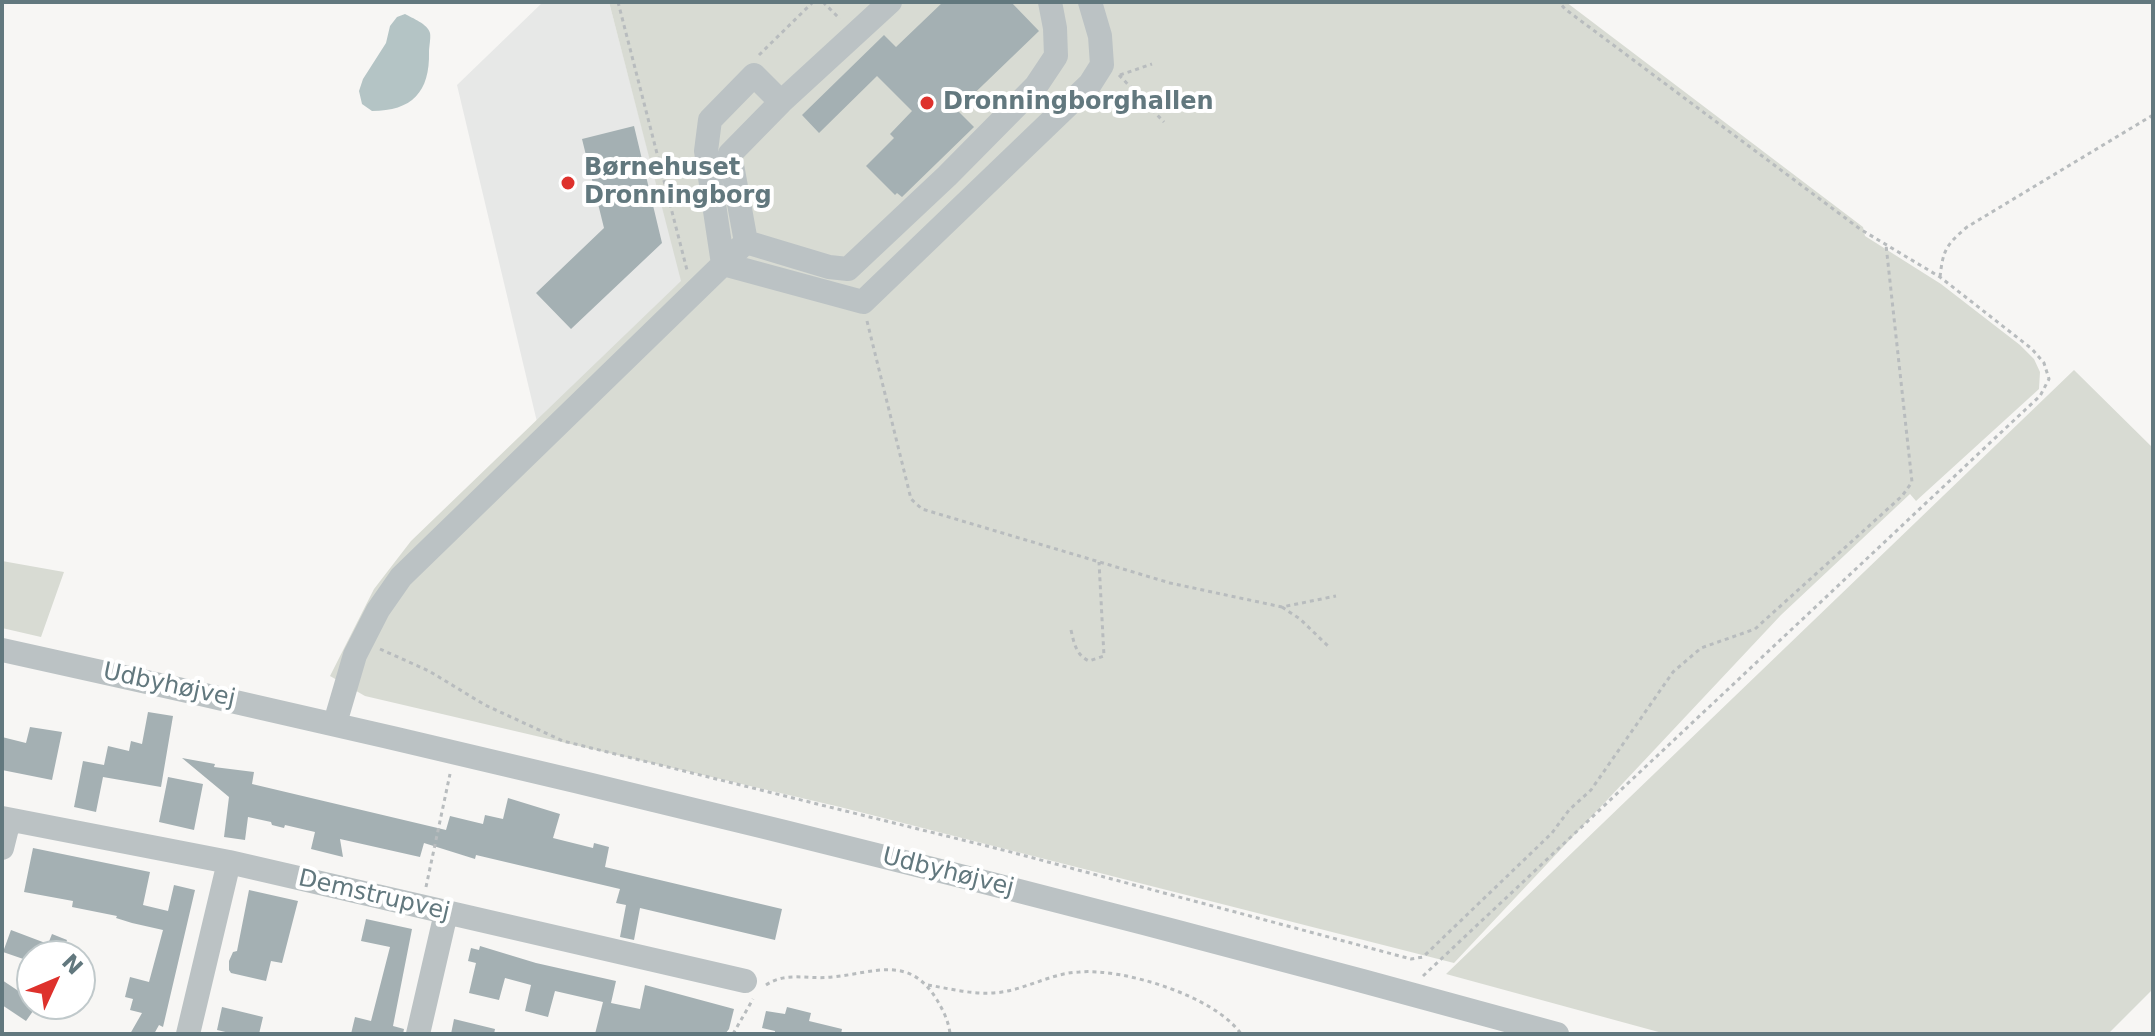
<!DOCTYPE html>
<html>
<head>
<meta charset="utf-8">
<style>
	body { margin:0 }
	#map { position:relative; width:2155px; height:1036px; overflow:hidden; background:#f7f6f4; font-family:"DejaVu Sans",sans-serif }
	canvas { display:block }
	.frame { position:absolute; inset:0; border:4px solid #62787e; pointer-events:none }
	.north { position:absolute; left:16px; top:940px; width:80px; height:80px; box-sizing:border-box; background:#fff; border:2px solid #c0c9cb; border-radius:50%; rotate:46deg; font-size:22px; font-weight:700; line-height:32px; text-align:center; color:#62787e }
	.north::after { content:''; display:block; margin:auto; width:28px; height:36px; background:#de312c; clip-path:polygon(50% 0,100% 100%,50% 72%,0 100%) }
</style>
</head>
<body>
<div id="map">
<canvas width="2155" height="1036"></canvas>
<div class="frame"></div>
<div class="north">N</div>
</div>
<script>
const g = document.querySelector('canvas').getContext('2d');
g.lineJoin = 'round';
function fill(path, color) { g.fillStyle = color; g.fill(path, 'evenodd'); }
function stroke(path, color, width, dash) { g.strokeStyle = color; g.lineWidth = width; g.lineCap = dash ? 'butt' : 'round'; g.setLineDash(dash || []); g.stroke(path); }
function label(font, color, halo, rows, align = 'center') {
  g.font = font + ' "DejaVu Sans",sans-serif'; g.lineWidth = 8; g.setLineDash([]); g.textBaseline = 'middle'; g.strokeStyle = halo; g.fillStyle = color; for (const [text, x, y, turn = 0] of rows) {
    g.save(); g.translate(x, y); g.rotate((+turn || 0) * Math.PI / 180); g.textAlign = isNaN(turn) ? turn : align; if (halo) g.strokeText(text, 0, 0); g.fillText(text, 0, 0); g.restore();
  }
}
const built = new Path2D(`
	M 543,2 L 609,2 L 682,281 L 537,422 L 457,85 Z`);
const green = new Path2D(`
	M 609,2 L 1566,2 L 1863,227 L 1865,236 L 1941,284 L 2020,345 L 2034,359 L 2040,372 L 2039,389 L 1916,501 L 1910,494 L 1781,615 L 1454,963 L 840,807 L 365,696 L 330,676 L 374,589 L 411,541 L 681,281 Z
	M 2074,370 L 2153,448 L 2153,989 L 2108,1034 L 1666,1034 L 1446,974 Z
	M 2,561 L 64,572 L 41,637 L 2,628 Z`);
const water = new Path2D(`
	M 405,14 C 412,18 428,24 430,33 C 431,38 429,47 429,52 C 430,92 412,111 372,111 L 362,104 L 359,91 L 363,79 L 386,43 L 390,26 L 397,17 Z`);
const building = new Path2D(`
	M 943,2 L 1011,2 L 1039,31 L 957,110 L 974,127 L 902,197 L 897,193 L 895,195 L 866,166 L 894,138 L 890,134 L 912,111 L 877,76 L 819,133 L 802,115 L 884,35 L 896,47 Z
	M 634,126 L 662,243 L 571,329 L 536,293 L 604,228 L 582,139 Z
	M 148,712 L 173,716 L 161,787 L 103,777 L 96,812 L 74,807 L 83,761 L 104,765 L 108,746 L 129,751 L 131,741 L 142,744 Z
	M 30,727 L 62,732 L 52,780 L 2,770 L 2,737 L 26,743 Z
	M 182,758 L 215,764 L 214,767 L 254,772 L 252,784 L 446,830 L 450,816 L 483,824 L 485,815 L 503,819 L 508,798 L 560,814 L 553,838 L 593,848 L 594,843 L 609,847 L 605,867 L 782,909 L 775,940 L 640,908 L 634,940 L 620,937 L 626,905 L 616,903 L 620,889 L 476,855 L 475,859 L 424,843 L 420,857 L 340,839 L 343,857 L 311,849 L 315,832 L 285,825 L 284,828 L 272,825 L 271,822 L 248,817 L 245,840 L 224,837 L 229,797 Z
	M 168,777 L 203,784 L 194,830 L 159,822 Z
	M 33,848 L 150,872 L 143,905 L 168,911 L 174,885 L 195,890 L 163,1027 L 159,1025 L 154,1034 L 130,1034 L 142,1013 L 130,1010 L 133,999 L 125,997 L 130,977 L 149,982 L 163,930 L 132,923 L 116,918 L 117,916 L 72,907 L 73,901 L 24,892 Z
	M 249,890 L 298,901 L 282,963 L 271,961 L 266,981 L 231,973 L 229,970 L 229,961 L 233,952 L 237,951 Z
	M 366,919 L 412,929 L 393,1026 L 404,1029 L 403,1034 L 351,1034 L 355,1017 L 371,1021 L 390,947 L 361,941 Z
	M 11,930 L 48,944 L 52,934 L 67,940 L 66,943 L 71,945 L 68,952 L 76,956 L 32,956 L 32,962 L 3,952 Z
	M 480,946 L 536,963 L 616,981 L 611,1003 L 640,1009 L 645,985 L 734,1009 L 729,1029 L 725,1034 L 595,1034 L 603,1002 L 555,991 L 548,1017 L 525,1011 L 531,985 L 505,978 L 499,1000 L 469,993 L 476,963 L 468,961 L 471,948 L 479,950 Z
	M 31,963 L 32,1004 L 38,1004 L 26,1021 L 2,1005 L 2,980 L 20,992 Z
	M 222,1007 L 263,1017 L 259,1034 L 234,1034 L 217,1030 Z
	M 787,1007 L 811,1013 L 809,1021 L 842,1029 L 841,1034 L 775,1034 L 775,1031 L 762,1028 L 766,1011 L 785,1014 Z
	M 454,1019 L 495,1029 L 494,1034 L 451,1034 Z`);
const path = new Path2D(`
	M 618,2 L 687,270
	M 823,2 L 840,19
	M 759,55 L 813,2
	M 1119,75 L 1164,122
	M 1120,75 L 1152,64
	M 1940,277 C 1943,250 1946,245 1967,227 L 2153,115
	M 867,321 L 911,499 L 922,509 L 1170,583 L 1282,607 L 1336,596
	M 1282,607 L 1300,619 L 1328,646
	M 1071,630 C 1074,643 1076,655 1089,661 L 1104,656 L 1099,562
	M 380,649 L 429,671 L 485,705 L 563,741 L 1007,851 L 1411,959 L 1423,957 L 1552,833 L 1569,810 L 1591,790 L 1673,672 L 1701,648 L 1755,629 L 1902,496 L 1912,482 L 1886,245
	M 426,887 L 450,774
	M 1423,976 L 2026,409 L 2040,396 L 2049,379 L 2044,363 L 2032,349 L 1940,277 L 1860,229 L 1565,9 L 1559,2
	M 766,985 C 787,971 808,980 832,977 C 875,973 909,954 937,1000 C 943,1010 949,1022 950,1034
	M 928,985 C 952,989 977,996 1002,992 C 1028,988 1053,973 1079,972 C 1123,968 1215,996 1241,1034
	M 733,1034 L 753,999`);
const minor = new Path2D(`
	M 781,102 L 754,75 L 710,120 L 706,151 L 723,264 L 863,302 L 1090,84 L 1102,65 L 1100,36 L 1090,2
	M 746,242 L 829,267 L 848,269 L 947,176 L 1036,86 L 1056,56 L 1055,28 L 1050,2
	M 746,242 L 730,154 L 781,102 L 890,2
	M 2,650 C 524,764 1043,892 1557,1034
	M 335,723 L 355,655 L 378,610 L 401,577 L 746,242
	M 2,818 L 229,862 L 745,981
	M 2,848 L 9,820
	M 188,1034 L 229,862
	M 418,1034 L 446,913`);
const markers = [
	[927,103,8,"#de312c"],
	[568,183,8,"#de312c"]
];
const poiNames = [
	["Dronningborghallen",943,103],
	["Børnehuset",584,169],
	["Dronningborg",584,197]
];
const streetNames = [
	["Udbyhøjvej",169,686,12],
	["Udbyhøjvej",948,873,14],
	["Demstrupvej",374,896,13]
];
fill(built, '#e7e8e7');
fill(green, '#d8dbd3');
fill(water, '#b4c4c5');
fill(building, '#a4b0b3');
stroke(path, '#b8bcbe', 3, [4, 4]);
stroke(minor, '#bbc2c4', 24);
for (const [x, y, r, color] of markers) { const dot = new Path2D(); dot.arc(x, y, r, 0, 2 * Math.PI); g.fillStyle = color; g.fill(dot); stroke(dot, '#fff', 3); }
label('bold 24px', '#62787e', '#fff', poiNames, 'left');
label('24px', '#62787e', '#fff', streetNames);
</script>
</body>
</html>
